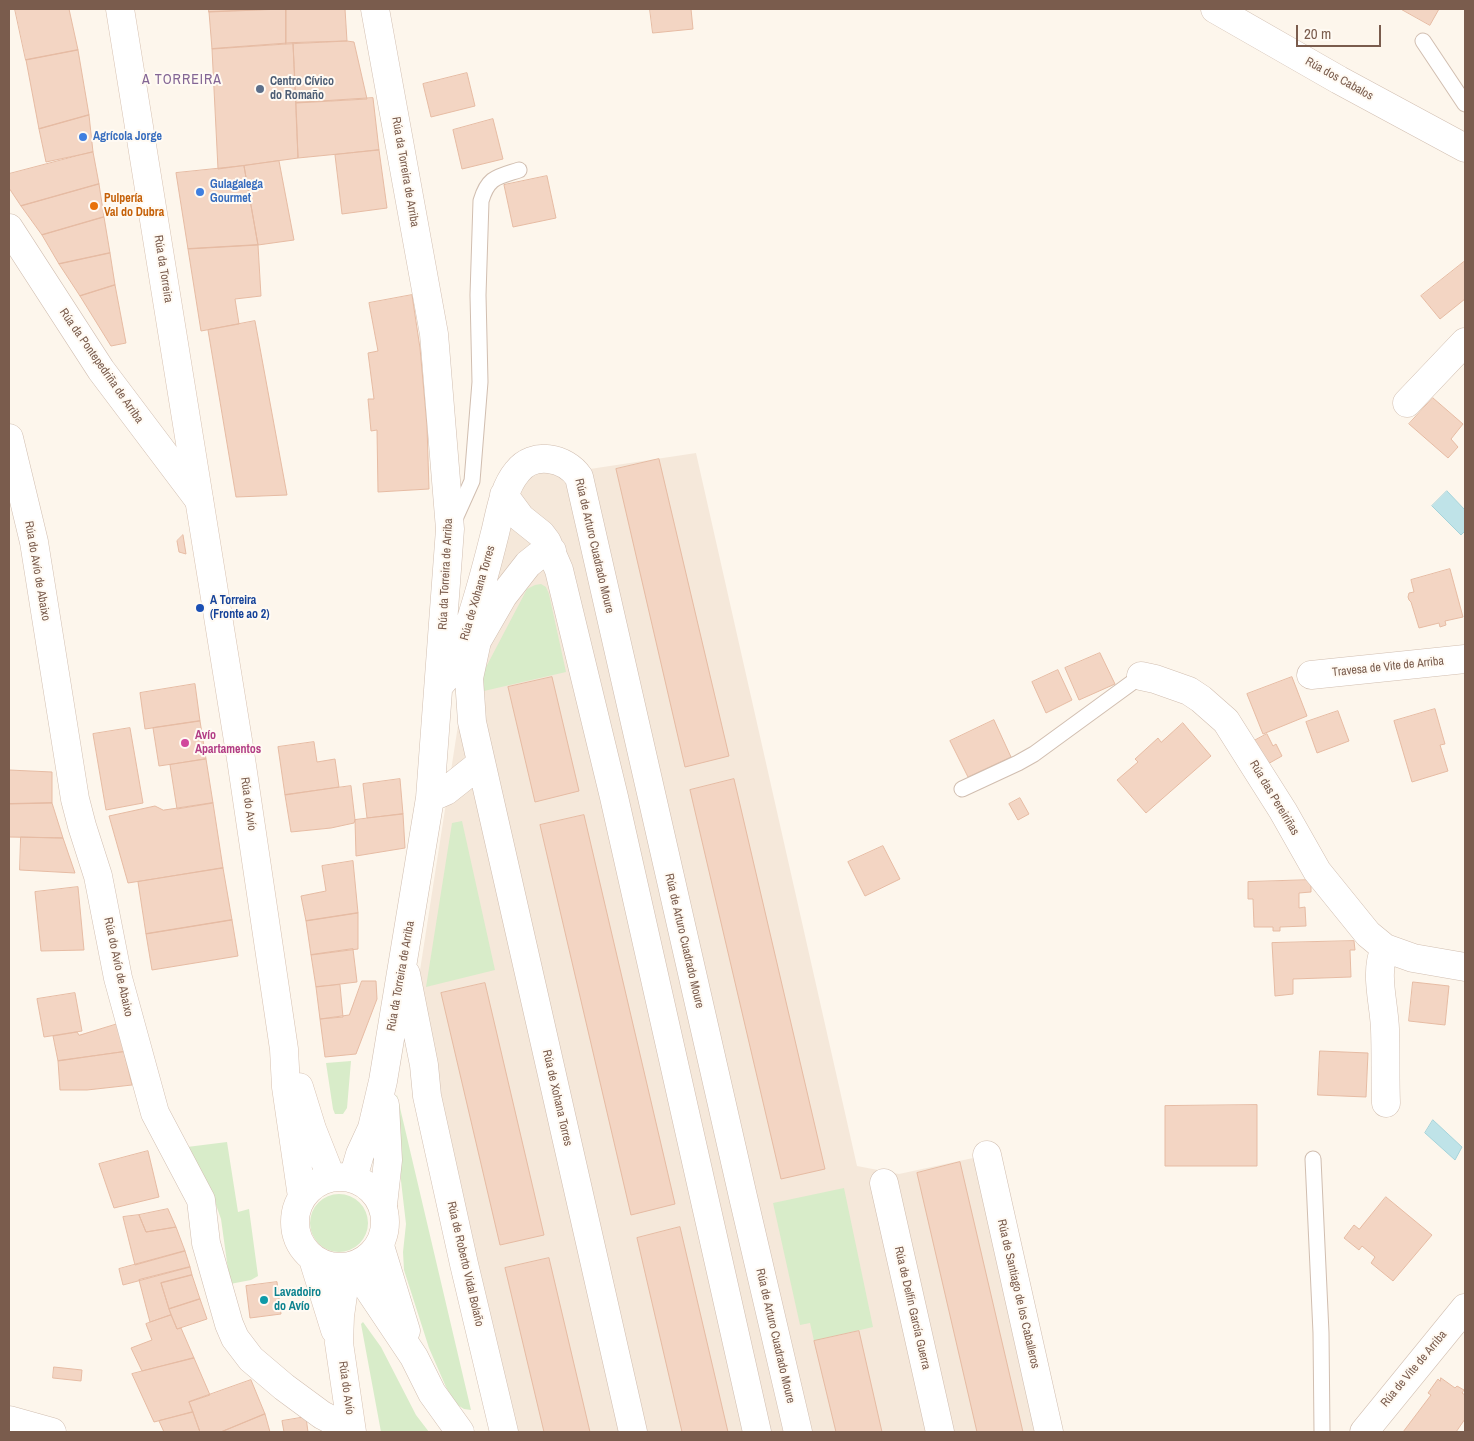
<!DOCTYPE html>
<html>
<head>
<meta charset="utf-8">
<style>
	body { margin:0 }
	#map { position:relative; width:1474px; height:1441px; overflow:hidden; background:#fdf6ec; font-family:"Archivo Narrow",sans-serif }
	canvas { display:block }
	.frame { position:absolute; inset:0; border:10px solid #7a5c4d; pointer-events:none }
	.scale { position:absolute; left:1296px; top:25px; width:85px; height:22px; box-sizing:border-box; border:2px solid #7a5c4d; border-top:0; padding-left:6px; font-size:15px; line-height:18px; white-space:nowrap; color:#7a5c4d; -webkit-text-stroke:4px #fffaf3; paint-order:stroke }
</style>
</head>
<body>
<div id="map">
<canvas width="1474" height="1441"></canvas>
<div class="frame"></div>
<div class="scale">20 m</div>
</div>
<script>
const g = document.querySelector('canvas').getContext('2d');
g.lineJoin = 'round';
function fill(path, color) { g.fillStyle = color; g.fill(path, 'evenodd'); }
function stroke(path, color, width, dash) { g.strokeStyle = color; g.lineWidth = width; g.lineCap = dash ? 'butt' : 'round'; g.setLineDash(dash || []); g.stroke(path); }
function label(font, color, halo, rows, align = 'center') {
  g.font = font + ' "Archivo Narrow",sans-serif'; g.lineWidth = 4; g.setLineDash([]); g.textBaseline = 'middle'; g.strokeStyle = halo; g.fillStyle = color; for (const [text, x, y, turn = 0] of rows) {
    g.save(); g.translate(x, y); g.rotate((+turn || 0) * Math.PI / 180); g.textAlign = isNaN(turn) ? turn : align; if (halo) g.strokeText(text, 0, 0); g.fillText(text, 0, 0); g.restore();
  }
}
const residential = new Path2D(`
	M 559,449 L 590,469 L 696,453 L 857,1166 L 899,1174 L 987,1155 L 1051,1432 L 513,1432 L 416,996 L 493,500 Z`);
const green = new Path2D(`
	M 541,584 L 546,587 L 549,594 L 566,672 L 484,691 L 482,677 L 485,669 L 527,589 L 535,585 Z
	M 462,821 L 495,970 L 426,987 L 452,823 Z
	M 351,1061 L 347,1108 L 343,1114 L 335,1114 L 333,1109 L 326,1063 Z
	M 397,1095 L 471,1410 L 464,1409 L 456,1404 L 446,1387 L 429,1348 L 404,1270 L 403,1252 L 406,1224 L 401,1181 L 396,1097 Z
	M 227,1142 L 238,1212 L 249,1209 L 258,1276 L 251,1280 L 230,1284 L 221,1219 L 210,1188 L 187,1147 Z
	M 844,1188 L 873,1327 L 814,1341 L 810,1323 L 800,1325 L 773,1203 Z
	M310 1223a29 29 0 1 1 58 0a29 29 0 1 1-58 0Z
	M 363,1322 L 381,1347 L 416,1415 L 429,1432 L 381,1432 L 361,1324 Z`);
const water = new Path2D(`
	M 1447,491 L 1465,510 L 1465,531 L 1461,535 L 1432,506 Z
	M 1433,1120 L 1462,1147 L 1455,1160 L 1425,1133 Z`);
const building = new Path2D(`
	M 15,9 L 69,9 L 78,50 L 26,60 Z
	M 209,9 L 282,9 L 209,12 Z
	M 286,9 L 286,44 L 212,49 L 209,12 Z
	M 286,9 L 345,9 L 347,41 L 286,44 Z
	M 650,9 L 691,9 L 693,29 L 653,33 Z
	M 1401,9 L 1439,9 L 1430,25 Z
	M 347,41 L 354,42 L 367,99 L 296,103 L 293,43 Z
	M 293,43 L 298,158 L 218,169 L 212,49 Z
	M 78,50 L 89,115 L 39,129 L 26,60 Z
	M 467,73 L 475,106 L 431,117 L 423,84 Z
	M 373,98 L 379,150 L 298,158 L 296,103 Z
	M 89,115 L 93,152 L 46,162 L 39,129 Z
	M 493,119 L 503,159 L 462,169 L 453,130 Z
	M 379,150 L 387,208 L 342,214 L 335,155 Z
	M 93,152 L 99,184 L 21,206 L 9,188 L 9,174 Z
	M 279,161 L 294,240 L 258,245 L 244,166 Z
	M 244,166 L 258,245 L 188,249 L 176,173 Z
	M 547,176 L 556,218 L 513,227 L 504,185 Z
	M 99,184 L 104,217 L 42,235 L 21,206 Z
	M 104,217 L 110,253 L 59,264 L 42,235 Z
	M 258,245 L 261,296 L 235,299 L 239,324 L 201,331 L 188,249 Z
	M 110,253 L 115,285 L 80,296 L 59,264 Z
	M 1465,261 L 1465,299 L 1440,319 L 1421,296 Z
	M 115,285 L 126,343 L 111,346 L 80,296 Z
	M 412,295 L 420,348 L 427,426 L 429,489 L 378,492 L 377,430 L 371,431 L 368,399 L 374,399 L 368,353 L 378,351 L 369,303 Z
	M 255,321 L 287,495 L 236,497 L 208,330 Z
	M 1433,398 L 1463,424 L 1451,439 L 1458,447 L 1448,458 L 1409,424 Z
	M 659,459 L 729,756 L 685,767 L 616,469 Z
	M 183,535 L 186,554 L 179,552 L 177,541 Z
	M 1450,569 L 1463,617 L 1445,621 L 1446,625 L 1440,627 L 1439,623 L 1419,628 L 1411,602 L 1409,600 L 1408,597 L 1409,593 L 1414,592 L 1411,580 Z
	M 1100,653 L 1115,684 L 1079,700 L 1065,668 Z
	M 1058,670 L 1072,700 L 1046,713 L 1032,682 Z
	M 552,677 L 579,791 L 535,802 L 508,687 Z
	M 1292,677 L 1307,716 L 1263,734 L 1247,694 Z
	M 195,684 L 200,721 L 145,729 L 140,693 Z
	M 1435,709 L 1445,744 L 1440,745 L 1448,771 L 1412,782 L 1394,721 Z
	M 1338,711 L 1349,741 L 1317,753 L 1306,722 Z
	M 994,720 L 1011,757 L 968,777 L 950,741 Z
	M 200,721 L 206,759 L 159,766 L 153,728 Z
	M 1183,723 L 1211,756 L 1146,813 L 1117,780 L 1138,762 L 1135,759 L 1158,738 L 1161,742 Z
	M 130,728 L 143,803 L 106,810 L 93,734 Z
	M 1267,734 L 1273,746 L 1276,744 L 1282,756 L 1266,765 L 1252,742 Z
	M 314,742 L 317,762 L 335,759 L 339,787 L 285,795 L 278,747 Z
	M 206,759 L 213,803 L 177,809 L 170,765 Z
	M 9,770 L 52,772 L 52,803 L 9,804 Z
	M 400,779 L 403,814 L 367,818 L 363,784 Z
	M 734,779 L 825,1169 L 781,1179 L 690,790 Z
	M 351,786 L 355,820 L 354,823 L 331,828 L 291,832 L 285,795 Z
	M 1020,798 L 1029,814 L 1018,820 L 1009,804 Z
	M 52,803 L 63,838 L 9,837 L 9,804 Z
	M 213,803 L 223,868 L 128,883 L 109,816 L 155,806 L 163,810 Z
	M 403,814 L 405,848 L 356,856 L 355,820 Z
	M 584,815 L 675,1204 L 631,1215 L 540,825 Z
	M 21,837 L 63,838 L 75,873 L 20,870 Z
	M 883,846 L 900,879 L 865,896 L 848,862 Z
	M 353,861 L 358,913 L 306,921 L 301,896 L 326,891 L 322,866 Z
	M 223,868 L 232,920 L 146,934 L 138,882 Z
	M 1308,880 L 1311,883 L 1311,892 L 1299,893 L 1299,908 L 1305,907 L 1306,926 L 1280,927 L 1280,931 L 1273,931 L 1273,927 L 1254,927 L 1253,899 L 1248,899 L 1248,882 Z
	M 78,887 L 84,950 L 41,951 L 35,892 Z
	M 358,913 L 358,949 L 311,955 L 306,921 Z
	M 232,920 L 238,956 L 152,970 L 146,934 Z
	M 1354,941 L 1355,950 L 1350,950 L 1351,977 L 1293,979 L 1293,994 L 1275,996 L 1272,943 Z
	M 353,949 L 357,982 L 316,987 L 311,955 Z
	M 362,981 L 376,981 L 377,999 L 356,1054 L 325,1057 L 320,1019 L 349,1015 Z
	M 1413,982 L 1449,986 L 1445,1025 L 1409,1021 Z
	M 485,983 L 544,1235 L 500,1245 L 441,993 Z
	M 340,985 L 343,1017 L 320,1019 L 316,987 Z
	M 75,993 L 82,1031 L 44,1037 L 37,999 Z
	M 121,1023 L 128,1051 L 58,1061 L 53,1036 L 77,1032 L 79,1035 Z
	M 1320,1051 L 1368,1053 L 1366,1097 L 1318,1095 Z
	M 124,1052 L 132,1085 L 87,1090 L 60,1090 L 58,1061 Z
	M 1257,1105 L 1257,1166 L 1165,1166 L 1165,1106 Z
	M 148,1151 L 159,1197 L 114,1208 L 99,1164 Z
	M 960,1162 L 1023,1432 L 977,1432 L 917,1173 Z
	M 1386,1197 L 1432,1235 L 1393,1281 L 1371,1263 L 1375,1257 L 1362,1246 L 1359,1250 L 1344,1238 L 1354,1225 L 1359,1229 Z
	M 168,1209 L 176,1227 L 146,1232 L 139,1215 Z
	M 139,1215 L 146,1232 L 176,1227 L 185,1251 L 135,1265 L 123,1217 Z
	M 680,1227 L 728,1432 L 682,1432 L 637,1238 Z
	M 185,1251 L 190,1267 L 123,1285 L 119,1269 Z
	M 549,1258 L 590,1432 L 544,1432 L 505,1268 Z
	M 190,1267 L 192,1275 L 161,1283 L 171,1315 L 150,1322 L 139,1280 Z
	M 192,1275 L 200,1299 L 169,1309 L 161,1283 Z
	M 277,1282 L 281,1314 L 250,1318 L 246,1286 Z
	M 200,1299 L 207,1319 L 177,1329 L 169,1309 Z
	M 171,1315 L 177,1329 L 181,1328 L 194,1358 L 142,1371 L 131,1348 L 152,1340 L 146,1324 Z
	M 859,1331 L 882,1432 L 836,1432 L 814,1341 Z
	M 194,1358 L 210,1395 L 189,1402 L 193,1412 L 154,1422 L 132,1374 Z
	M 54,1367 L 82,1370 L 81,1381 L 53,1378 Z
	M 1441,1378 L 1455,1388 L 1457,1386 L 1464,1390 L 1462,1393 L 1465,1395 L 1465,1419 L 1456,1432 L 1403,1432 L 1431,1395 L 1428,1393 L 1438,1379 L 1440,1381 Z
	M 251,1380 L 265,1414 L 221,1432 L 200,1432 L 189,1402 Z
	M 193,1412 L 200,1432 L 164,1432 L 159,1421 Z
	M 265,1414 L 270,1432 L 221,1432 Z
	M 306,1417 L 308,1432 L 284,1432 L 282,1421 Z`);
const lane = new Path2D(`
	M 1423,41 L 1465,104
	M 454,521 L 472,481 L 480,382 L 478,295 L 481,201 C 488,177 497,177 519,170
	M 962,789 L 1018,763 L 1034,754 L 1141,676
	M 1313,1159 L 1321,1333 L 1322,1432`);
const street = new Path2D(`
	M 1215,9 L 1339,80 L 1465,148
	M 9,228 L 101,370 L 199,500
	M 1407,403 L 1465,342
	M 9,438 L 34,542 L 75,799 L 82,826 L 98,876 L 118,978 L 155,1113 L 201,1200 L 206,1243 L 229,1324 L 235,1338 L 251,1359 L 284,1387 L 322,1415 L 351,1430
	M 504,495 L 521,518 L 541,534 L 547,542 L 559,570 L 614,797 L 757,1432
	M 552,551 L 538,556 L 528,564 L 503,596 L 477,641 L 469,678 L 472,722 L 633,1432
	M 1311,675 L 1465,659
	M 1141,676 L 1155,679 L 1189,691 L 1201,699 L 1226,721 L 1283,811 L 1317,871 L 1368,934 L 1385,948 L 1413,958 L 1465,967
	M 439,686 C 460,663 467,632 476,603 C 483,580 489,557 495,533 C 500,513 503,489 517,472 C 533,451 565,457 579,477 L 744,1201 L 798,1432
	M 430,798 L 446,791 L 480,764
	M 1385,948 C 1374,973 1384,1002 1385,1029 C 1386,1054 1385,1079 1386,1103
	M 406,974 L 424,1065 L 427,1096 L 464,1264 L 504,1432
	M 987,1155 L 1049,1432
	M 353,1178 L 360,1154 L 372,1128 L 383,1081 L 430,798 L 450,529 L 434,334 L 375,9
	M 884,1183 L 940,1432
	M 383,1205 L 388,1160 L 385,1105
	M 380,1246 L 406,1331
	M 353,1266 L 414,1357 L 432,1393 L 460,1432
	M 9,1420 L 52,1432
	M 1364,1432 L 1465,1308`);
const secondary = new Path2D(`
	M 120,9 L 241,759 L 284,1049 L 286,1087 L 302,1197
	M 299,1087 L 312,1129 L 331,1177
	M295 1222a45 45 0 1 1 90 0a45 45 0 1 1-90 0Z
	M 313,1259 L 335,1330
	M 347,1267 L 340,1316 L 339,1343 L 352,1432`);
const markers = [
	[260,89,5,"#5c6f8a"],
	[83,137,5,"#3f7fe0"],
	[200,192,5,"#3f7fe0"],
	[94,206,5,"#e8710a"],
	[200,608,5,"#1a4fb4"],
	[185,743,5,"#d1479c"],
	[264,1300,5,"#0f9aa8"]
];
const streetNames = [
	["Rúa dos Cabalos",1339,79,29],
	["Rúa da Torreira de Arriba",405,172,80],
	["Rúa da Torreira",163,269,81],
	["Rúa da Pontepedriña de Arriba",101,366,55],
	["Rúa de Arturo Cuadrado Moure",594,546,77],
	["Rúa do Avío de Abaixo",37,571,80],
	["Rúa da Torreira de Arriba",446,574,-87],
	["Rúa de Xohana Torres",478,593,-74],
	["Travesa de Vite de Arriba",1388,667,-6],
	["Rúa das Pereiriñas",1274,798,59],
	["Rúa do Avío",248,804,82],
	["Rúa de Arturo Cuadrado Moure",684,941,77],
	["Rúa do Avío de Abaixo",118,967,78],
	["Rúa da Torreira de Arriba",401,976,-80],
	["Rúa de Xohana Torres",557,1098,77],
	["Rúa de Roberto Vidal Bolaño",465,1264,77],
	["Rúa de Santiago de los Caballeros",1018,1294,77],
	["Rúa de Delfín García Guerra",912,1308,77],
	["Rúa de Arturo Cuadrado Moure",775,1336,77],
	["Rúa de Vite de Arriba",1414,1369,-50],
	["Rúa do Avío",346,1388,82]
];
const serviceNames = [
	["Centro Cívico",270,82],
	["do Romaño",270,96]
];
const shopNames = [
	["Agrícola Jorge",93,137],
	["Gulagalega",210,185],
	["Gourmet",210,199]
];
const foodNames = [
	["Pulpería",104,199],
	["Val do Dubra",104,213]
];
const transitNames = [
	["A Torreira",210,601],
	["(Fronte ao 2)",210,615]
];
const hotelNames = [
	["Avío",195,736],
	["Apartamentos",195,750]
];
const cultureNames = [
	["Lavadoiro",274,1293],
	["do Avío",274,1307]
];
const neighbourhoodNames = [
	["A TORREIRA",182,80]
];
fill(residential, '#f5e8da');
fill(green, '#d8ecc9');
fill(water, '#bfe3e8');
stroke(water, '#a5d3da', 1);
fill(building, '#f3d5c3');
stroke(building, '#e6bba3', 1);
stroke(lane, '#d1beb0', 17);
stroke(street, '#d1beb0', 29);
stroke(secondary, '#d6c0b0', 29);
stroke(lane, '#fff', 15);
stroke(street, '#fff', 28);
stroke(secondary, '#fff', 28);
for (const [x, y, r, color] of markers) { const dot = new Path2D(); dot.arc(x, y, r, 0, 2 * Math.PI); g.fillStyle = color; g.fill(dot); stroke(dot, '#fffaf3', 2); }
label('12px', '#7a5c4d', '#fffaf3', streetNames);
label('bold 12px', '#4e5e75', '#fffaf3', serviceNames, 'left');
label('bold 12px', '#366cbe', '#fffaf3', shopNames, 'left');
label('bold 12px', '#c56008', '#fffaf3', foodNames, 'left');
label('bold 12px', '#164399', '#fffaf3', transitNames, 'left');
label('bold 12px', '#b23c85', '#fffaf3', hotelNames, 'left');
label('bold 12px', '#0d838f', '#fffaf3', cultureNames, 'left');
g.letterSpacing = '1px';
label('14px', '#846695', '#fffaf3', neighbourhoodNames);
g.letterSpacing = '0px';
</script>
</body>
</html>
